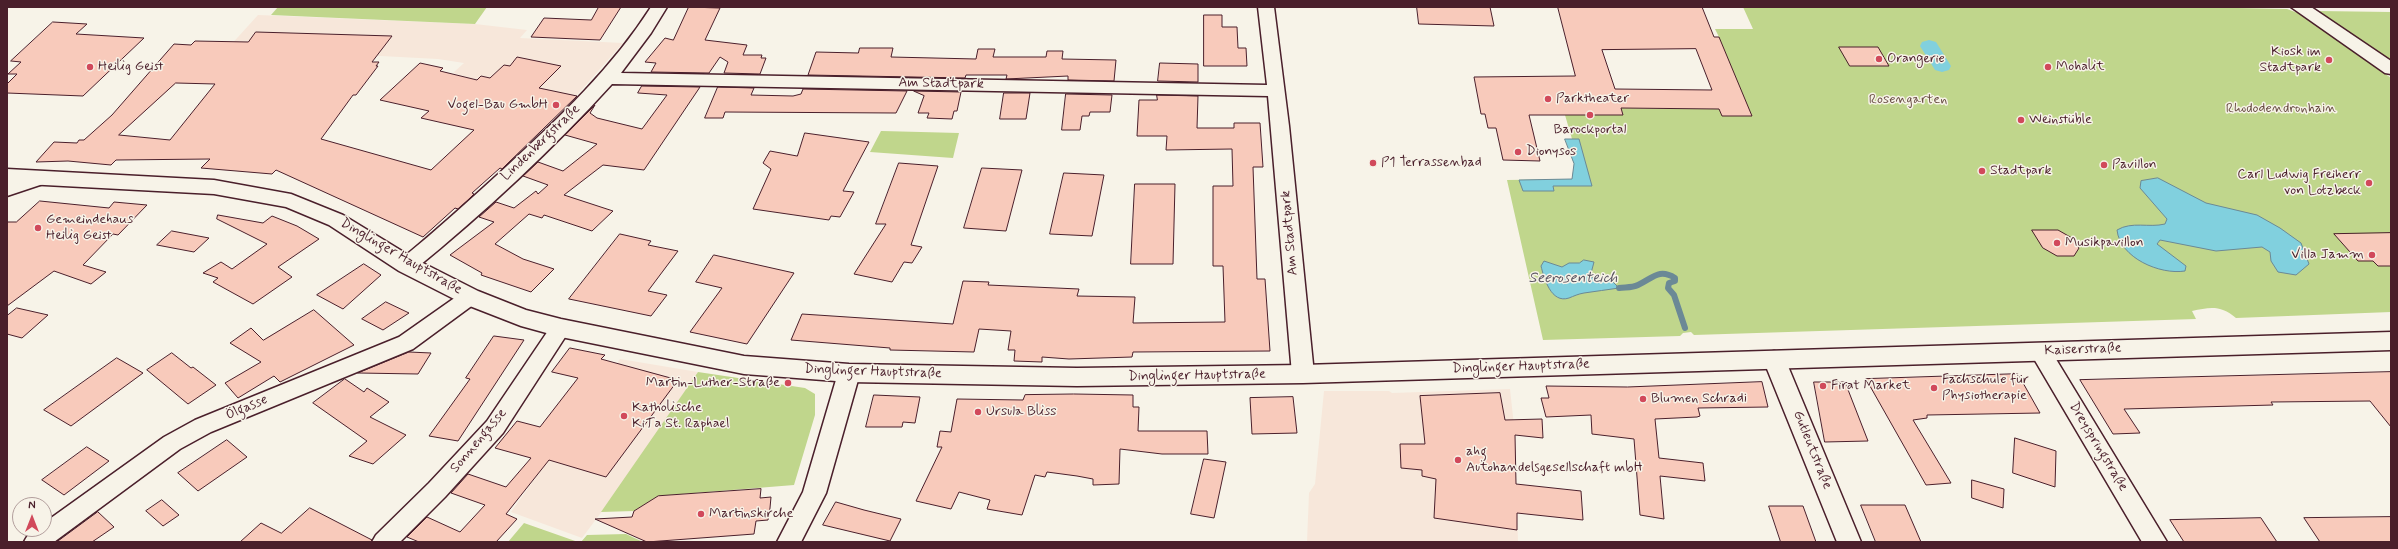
<!DOCTYPE html>
<html>
<head>
<meta charset="utf-8">
<style>
	body { margin:0 }
	#map { position:relative; width:2398px; height:549px; overflow:hidden; background:#f7f3e8; font-family:Mynerve,sans-serif }
	canvas { display:block }
	.frame { position:absolute; inset:0; border:8px solid #4a1f2b; pointer-events:none }
	.north { position:absolute; left:12px; top:497px; width:40px; height:40px; box-sizing:border-box; background:#f7f3e8; border:1px solid #b29e9c; border-radius:50%; rotate:0deg; font-size:11px; font-weight:700; line-height:16px; text-align:center; color:#4a1f2b }
	.north::after { content:''; display:block; margin:auto; width:14px; height:18px; background:#d1495b; clip-path:polygon(50% 0,100% 100%,50% 72%,0 100%) }
</style>
</head>
<body>
<div id="map">
<canvas width="2398" height="549"></canvas>
<div class="frame"></div>
<div class="north">N</div>
</div>
<script>
const g = document.querySelector('canvas').getContext('2d');
g.lineJoin = 'round';
function fill(path, color) { g.fillStyle = color; g.fill(path, 'evenodd'); }
function stroke(path, color, width, dash) { g.strokeStyle = color; g.lineWidth = width; g.lineCap = dash ? 'butt' : 'round'; g.setLineDash(dash || []); g.stroke(path); }
function label(font, color, halo, rows, align = 'center') {
  g.font = font + ' Mynerve,sans-serif'; g.lineWidth = 3; g.setLineDash([]); g.textBaseline = 'middle'; g.strokeStyle = halo; g.fillStyle = color; for (const [text, x, y, turn = 0] of rows) {
    g.save(); g.translate(x, y); g.rotate((+turn || 0) * Math.PI / 180); g.textAlign = isNaN(turn) ? turn : align; if (halo) g.strokeText(text, 0, 0); g.fillText(text, 0, 0); g.restore();
  }
}
const built = new Path2D(`
	M 258,15 L 475,24 L 527,30 L 520,38 L 623,43 L 576,96 L 509,162 L 454,148 L 490,115 L 515,68 L 504,65 L 490,78 L 481,76 L 477,80 L 453,73 L 464,63 L 438,59 L 228,48 Z
	M 620,359 L 698,372 L 624,482 L 582,538 L 511,512 Z
	M 1510,389 L 1515,435 L 1518,542 L 1307,542 L 1309,493 L 1315,484 L 1324,391 L 1389,391 L 1392,393 Z`);
const green = new Path2D(`
	M 278,7 L 487,7 L 475,24 L 271,15 Z
	M 1743,7 L 2189,7 L 2287,9 L 2306,16 L 2391,78 L 2391,312 L 2236,318 C 2221,305 2210,307 2192,311 L 2196,319 L 1694,335 L 1691,332 L 1683,333 L 1680,336 L 1543,340 L 1507,180 L 1572,179 L 1574,164 L 1565,139 L 1572,139 L 1565,115 L 1623,115 L 1621,108 L 1711,109 L 1719,37 L 1715,29 L 1753,29 Z
	M 2318,11 L 2391,12 L 2391,60 Z
	M 881,131 L 882,131 L 959,133 L 953,158 L 870,152 Z
	M 698,372 L 805,388 L 815,394 L 815,415 L 794,485 L 658,496 L 634,511 L 601,512 Z
	M 524,523 L 578,542 L 508,542 Z
	M 626,534 L 643,542 L 581,542 L 587,535 Z`);
const water = new Path2D(`
	M 1565,139 L 1579,139 L 1592,186 L 1553,186 L 1554,191 L 1523,191 L 1519,180 L 1572,179 L 1574,164 Z
	M 2158,178 L 2206,203 L 2257,215 L 2280,228 L 2301,243 L 2309,264 L 2296,275 L 2278,272 L 2271,261 L 2270,252 L 2262,247 L 2216,251 L 2160,240 L 2157,244 L 2186,266 L 2185,271 C 2160,275 2120,258 2117,230 C 2132,221 2149,228 2165,224 L 2167,219 L 2140,188 L 2141,181 Z
	M 1584,260 L 1594,262 L 1590,277 L 1611,280 L 1619,288 C 1607,290 1596,291 1584,293 C 1578,294 1574,296 1569,298 C 1551,304 1544,278 1541,266 L 1544,261 L 1562,267 L 1569,263 L 1579,263 Z`);
const stream = new Path2D(`
	M 1619,288 C 1625,287 1632,288 1638,285 C 1653,278 1659,268 1675,278 L 1675,281 L 1669,283 L 1668,288 L 1674,295 L 1685,328`);
const canal = new Path2D(`
	M 1929,40 L 1936,42 L 1951,66 L 1949,70 L 1942,72 L 1935,70 L 1920,46 L 1922,42 Z`);
const building = new Path2D(`
	M 599,7 L 621,7 L 600,40 L 531,37 L 544,18 L 591,20 Z
	M 689,7 L 720,8 L 705,40 L 747,45 L 743,55 L 762,55 L 761,58 L 766,58 L 760,74 L 724,73 L 728,62 L 720,57 L 709,73 L 651,72 L 656,63 L 645,62 L 665,38 L 673,40 Z
	M 1417,7 L 1490,7 L 1494,26 L 1419,24 Z
	M 1558,7 L 1702,7 L 1714,37 L 1719,37 L 1752,116 L 1722,116 L 1719,109 L 1621,108 L 1623,115 L 1529,115 L 1540,161 L 1503,160 L 1496,128 L 1488,128 L 1485,114 L 1481,114 L 1474,77 L 1575,76 ZM 1696,49 L 1712,90 L 1615,89 L 1602,50 Z
	M 1204,15 L 1222,15 L 1222,27 L 1237,27 L 1238,48 L 1246,48 L 1247,66 L 1204,66 Z
	M 53,22 L 87,24 L 76,34 L 144,38 L 83,96 L 7,93 L 7,84 L 17,74 L 8,74 L 21,62 L 11,61 Z
	M 256,32 L 392,36 L 372,62 L 379,62 L 376,66 L 378,66 L 356,95 L 353,95 L 321,139 L 431,170 L 474,130 L 421,118 L 429,111 L 380,100 L 420,63 L 443,68 L 440,71 L 477,80 L 481,76 L 490,78 L 504,65 L 510,66 L 517,57 L 561,66 L 539,88 L 577,96 L 506,165 L 502,169 L 500,168 L 472,193 L 474,194 L 467,201 L 458,209 L 455,208 L 423,237 L 276,170 L 272,174 L 201,168 L 210,159 L 116,160 L 111,165 L 68,161 L 36,162 L 54,142 L 77,143 L 79,140 L 84,140 L 112,115 L 174,44 L 191,45 L 195,41 L 248,42 ZM 176,83 L 215,84 L 170,140 L 119,135 Z
	M 1839,47 L 1878,47 L 1889,66 L 1850,66 Z
	M 860,48 L 893,48 L 891,57 L 976,59 L 978,49 L 995,49 L 993,57 L 1046,57 L 1047,51 L 1063,51 L 1062,59 L 1116,60 L 1114,81 L 1068,80 L 1068,76 L 1006,79 L 1007,75 L 966,75 L 965,78 L 808,75 L 816,52 L 858,53 Z
	M 1160,63 L 1198,64 L 1198,82 L 1158,81 Z
	M 642,86 L 700,87 L 644,170 L 603,165 L 564,195 L 613,211 L 592,231 L 544,215 L 542,218 L 529,214 L 495,244 L 523,259 L 554,269 L 531,292 L 481,275 L 482,273 L 450,255 L 494,222 L 479,217 L 496,202 L 514,208 L 536,191 L 538,194 L 548,185 L 523,176 L 538,162 L 563,171 L 597,144 L 565,135 L 595,105 L 590,113 L 597,118 L 642,129 L 667,95 L 638,93 Z
	M 718,87 L 754,88 L 751,95 L 793,96 L 801,94 L 803,89 L 907,91 L 896,113 L 725,112 L 723,118 L 705,118 Z
	M 914,91 L 961,92 L 957,111 L 954,111 L 952,119 L 927,118 L 929,113 L 918,113 L 924,96 Z
	M 1004,93 L 1030,93 L 1026,119 L 1000,119 Z
	M 1066,94 L 1112,95 L 1110,112 L 1090,112 L 1089,116 L 1082,116 L 1080,130 L 1062,130 Z
	M 1157,95 L 1198,96 L 1197,128 L 1234,128 L 1234,123 L 1260,123 L 1263,167 L 1253,167 L 1257,279 L 1265,279 L 1270,351 L 1133,352 L 1132,357 L 1069,359 L 1042,357 L 1042,362 L 1014,361 L 1015,350 L 1008,350 L 1011,331 L 979,329 L 974,352 L 890,350 L 890,348 L 791,340 L 802,314 L 953,324 L 963,281 L 989,282 L 988,285 L 1079,289 L 1077,296 L 1135,297 L 1133,323 L 1225,322 L 1223,266 L 1213,266 L 1213,186 L 1233,186 L 1232,149 L 1166,150 L 1167,136 L 1137,136 L 1139,100 L 1157,100 Z
	M 805,133 L 869,142 L 843,191 L 854,192 L 840,217 L 831,216 L 829,220 L 753,209 L 771,169 L 763,163 L 770,151 L 797,156 Z
	M 899,163 L 938,166 L 911,245 L 922,247 L 912,263 L 904,262 L 892,282 L 854,274 L 886,224 L 876,224 Z
	M 982,168 L 1022,170 L 1006,231 L 964,228 Z
	M 1064,173 L 1104,175 L 1092,236 L 1050,234 Z
	M 1135,184 L 1175,184 L 1173,264 L 1131,264 Z
	M 40,201 L 109,208 L 114,202 L 147,205 L 118,235 L 113,234 L 83,265 L 106,272 L 91,284 L 54,271 L 7,306 L 7,222 L 16,222 Z
	M 218,215 L 263,223 L 272,216 L 297,226 L 319,239 L 278,267 L 292,277 L 253,304 L 213,282 L 218,278 L 203,273 L 221,262 L 232,269 L 267,244 L 217,219 Z
	M 2032,230 L 2058,230 L 2072,238 L 2079,248 L 2074,256 L 2057,256 L 2043,248 Z
	M 172,231 L 209,238 L 194,252 L 157,245 Z
	M 2391,233 L 2391,266 L 2378,266 L 2373,261 L 2358,261 L 2334,234 Z
	M 620,234 L 651,241 L 648,245 L 678,251 L 648,291 L 667,295 L 651,316 L 569,299 Z
	M 714,255 L 794,273 L 747,344 L 690,332 L 722,288 L 696,282 Z
	M 364,264 L 381,275 L 343,309 L 317,295 Z
	M 386,302 L 409,313 L 383,330 L 362,319 Z
	M 17,308 L 48,315 L 22,338 L 7,334 L 7,316 Z
	M 314,310 L 354,345 L 280,382 L 274,376 L 238,398 L 225,383 L 261,362 L 230,343 L 251,328 L 263,340 Z
	M 494,336 L 524,340 L 458,441 L 429,436 L 470,379 L 466,378 Z
	M 570,348 L 605,355 L 601,359 L 678,380 L 606,477 L 549,460 L 506,514 L 517,519 L 496,542 L 419,542 L 407,537 L 427,517 L 460,532 L 485,505 L 451,493 L 468,474 L 506,487 L 531,458 L 495,448 L 517,421 L 540,427 L 578,378 L 552,372 Z
	M 409,352 L 431,353 L 418,374 L 358,373 Z
	M 172,353 L 191,368 L 193,367 L 216,385 L 188,404 L 147,370 Z
	M 117,358 L 143,373 L 71,426 L 44,410 Z
	M 2391,372 L 2391,427 L 2370,401 L 2271,402 L 2273,405 L 2124,409 L 2140,433 L 2113,434 L 2080,380 Z
	M 2018,374 L 2040,413 L 1927,415 L 1927,418 L 1913,420 L 1951,483 L 1926,485 L 1866,379 Z
	M 345,379 L 364,392 L 367,388 L 389,402 L 370,417 L 406,435 L 373,464 L 349,456 L 367,441 L 313,403 Z
	M 1762,382 L 1768,407 L 1698,408 L 1700,416 L 1697,417 L 1655,419 L 1659,458 L 1703,463 L 1705,481 L 1660,476 L 1664,519 L 1640,515 L 1634,439 L 1592,434 L 1591,415 L 1546,417 L 1541,398 L 1549,398 L 1546,386 L 1627,387 Z
	M 1814,382 L 1845,382 L 1868,441 L 1825,442 Z
	M 1500,393 L 1505,420 L 1542,419 L 1543,438 L 1515,435 L 1516,484 L 1581,491 L 1583,520 L 1517,513 L 1517,530 L 1434,518 L 1436,479 L 1422,476 L 1422,470 L 1401,468 L 1400,444 L 1425,444 L 1420,396 Z
	M 1074,394 L 1133,395 L 1133,407 L 1139,407 L 1138,431 L 1207,431 L 1208,454 L 1162,454 L 1120,449 L 1119,484 L 1093,485 L 1093,479 L 1077,476 L 1047,472 L 1045,477 L 1035,475 L 1022,515 L 987,509 L 990,500 L 959,492 L 951,509 L 916,501 L 942,447 L 937,447 L 940,431 L 951,432 L 957,399 L 1023,400 L 1025,395 Z
	M 874,395 L 920,397 L 915,423 L 903,422 L 902,427 L 866,427 Z
	M 1293,397 L 1297,433 L 1252,434 L 1250,398 Z
	M 2015,438 L 2056,451 L 2055,487 L 2013,473 Z
	M 227,440 L 247,457 L 198,491 L 178,473 Z
	M 87,447 L 109,461 L 64,495 L 42,480 Z
	M 1204,459 L 1226,462 L 1214,518 L 1191,514 Z
	M 1972,480 L 2004,489 L 2003,508 L 1972,498 Z
	M 761,489 L 760,498 L 771,497 L 770,508 L 768,520 L 756,521 L 754,534 L 647,542 L 595,519 L 632,517 L 634,511 L 658,496 Z
	M 162,500 L 179,515 L 163,526 L 146,511 Z
	M 836,502 L 864,510 L 901,519 L 890,541 L 823,525 Z
	M 1861,505 L 1905,505 L 1921,542 L 1876,542 Z
	M 1769,506 L 1803,506 L 1816,542 L 1781,542 Z
	M 310,508 L 372,540 L 371,542 L 240,542 L 261,523 L 281,533 Z
	M 98,512 L 114,527 L 92,542 L 57,542 Z
	M 2391,517 L 2391,542 L 2320,542 L 2304,518 Z
	M 2261,518 L 2277,542 L 2184,542 L 2170,520 Z`);
const minor = new Path2D(`
	M 651,7 L 667,7 L 651,33 L 621,73 L 1267,85 L 1258,7 L 1274,7 L 1289,126 L 1314,374 L 1311,380 L 1303,382 L 1295,380 L 1292,374 L 1268,96 L 612,84 C 552,150 483,214 414,270 L 407,272 L 400,270 L 397,265 L 400,260 C 437,230 472,198 507,166 C 560,117 612,68 651,7 Z
	M 2291,7 L 2311,7 L 2391,61 L 2391,74 L 2385,73 Z
	M 36,173 L 43,174 L 45,179 L 43,184 L 7,196 L 7,183 Z
	M 470,289 L 477,292 L 480,297 L 477,302 L 413,349 L 211,432 L 180,449 L 54,542 L 24,542 C 29,532 33,529 44,529 L 44,523 L 164,437 L 195,420 L 399,337 L 463,292 Z
	M 561,320 L 568,322 L 571,328 L 503,433 L 445,497 L 400,542 L 372,542 L 376,535 L 429,483 L 487,421 L 554,322 Z
	M 2041,344 L 2048,346 L 2167,542 L 2142,542 L 2030,352 L 2034,346 Z
	M 1774,351 L 1781,353 L 1785,359 L 1861,542 L 1837,542 L 1763,359 L 1767,353 Z
	M 849,365 L 857,367 L 860,373 L 826,493 L 801,542 L 777,542 L 803,492 L 838,373 L 841,367 Z`);
const tertiary = new Path2D(`
	M 7,169 L 214,180 L 291,194 L 343,215 L 415,259 L 478,291 L 526,310 L 561,319 L 744,356 L 849,364 L 1077,368 L 1303,365 L 2391,332 L 2391,350 L 1303,383 L 1077,386 L 849,382 L 744,374 L 561,337 L 521,326 L 462,303 L 399,271 L 329,225 L 286,207 L 214,194 L 7,183 Z`);
const markers = [
	[1879,59,4,"#d1495b"],
	[2329,60,4,"#d1495b"],
	[90,67,4,"#d1495b"],
	[2048,67,4,"#d1495b"],
	[1548,99,4,"#d1495b"],
	[556,105,4,"#d1495b"],
	[1590,115,4,"#d1495b"],
	[2021,120,4,"#d1495b"],
	[1518,152,4,"#d1495b"],
	[1373,163,4,"#d1495b"],
	[2104,165,4,"#d1495b"],
	[1982,171,4,"#d1495b"],
	[2369,183,4,"#d1495b"],
	[38,228,4,"#d1495b"],
	[2057,243,4,"#d1495b"],
	[2372,255,4,"#d1495b"],
	[788,383,4,"#d1495b"],
	[1823,386,4,"#d1495b"],
	[1934,388,4,"#d1495b"],
	[1643,399,4,"#d1495b"],
	[978,412,4,"#d1495b"],
	[624,416,4,"#d1495b"],
	[1458,460,4,"#d1495b"],
	[701,514,4,"#d1495b"]
];
const poiNames = [
	["Kiosk im",2321,52,"right"],
	["Stadtpark",2321,68,"right"],
	["Orangerie",1887,59],
	["Heilig Geist",98,67],
	["Mohalit",2056,67],
	["Parktheater",1556,99],
	["Vogel-Bau GmbH",548,105,"right"],
	["Weinstüble",2029,120],
	["Barockportal",1590,130,"center"],
	["Dionysos",1526,152],
	["P1 Terrassenbad",1381,163],
	["Pavillon",2112,165],
	["Stadtpark",1990,171],
	["Carl Ludwig Freiherr",2361,175,"right"],
	["von Lotzbeck",2361,191,"right"],
	["Gemeindehaus",46,220],
	["Heilig Geist",46,236],
	["Musikpavillon",2065,243],
	["Villa Jamm",2364,255,"right"],
	["Fachschule für",1942,380],
	["Physiotherapie",1942,396],
	["Martin-Luther-Straße",780,383,"right"],
	["Firat Market",1831,386],
	["Blumen Schradi",1651,399],
	["Katholische",632,408],
	["KiTa St. Raphael",632,424],
	["Ursula Bliss",986,412],
	["ahg",1466,452],
	["Autohandelsgesellschaft mbH",1466,468],
	["Martinskirche",709,514]
];
const streetNames = [
	["Am Stadtpark",941,84,1],
	["Lindenbergstraße",541,143,-44],
	["Am Stadtpark",1290,233,-95],
	["Dinglinger Hauptstraße",401,257,30],
	["Kaiserstraße",2083,350,-2],
	["Dinglinger Hauptstraße",1521,367,-2],
	["Dinglinger Hauptstraße",873,372,2],
	["Dinglinger Hauptstraße",1197,376,-1],
	["Ölgasse",247,408,-23],
	["Sonnengasse",479,441,-50],
	["Dreyspringstraße",2098,447,59],
	["Gutleutstraße",1812,450,68]
];
const parkNames = [
	["Rosengarten",1908,100],
	["Rhododendronhain",2281,109]
];
const waterNames = [
	["Seerosenteich",1573,279]
];
fill(built, '#f7e7da');
fill(green, '#c0d68c');
fill(water, '#81d0de');
stroke(water, '#6b8996', 1);
stroke(stream, '#6b8996', 6);
fill(canal, '#81d0de');
fill(building, '#f8cabb');
stroke(building, '#4a1f2b', 1);
stroke(minor, '#4a1f2b', 3);
stroke(tertiary, '#4a1f2b', 3);
fill(minor, '#f7f3e8');
fill(tertiary, '#f7f3e8');
for (const [x, y, r, color] of markers) { const dot = new Path2D(); dot.arc(x, y, r, 0, 2 * Math.PI); g.fillStyle = color; g.fill(dot); stroke(dot, '#f7f3e8', 1.5); }
label('14px', '#4a1f2b', '#f7f3e8', poiNames, 'left');
label('14px', '#4a1f2b', '#f7f3e8', streetNames);
label('14px', '#684d43', '#f7f3e8', parkNames);
label('italic 15px', '#5a5461', '#f7f3e8', waterNames);
</script>
</body>
</html>
